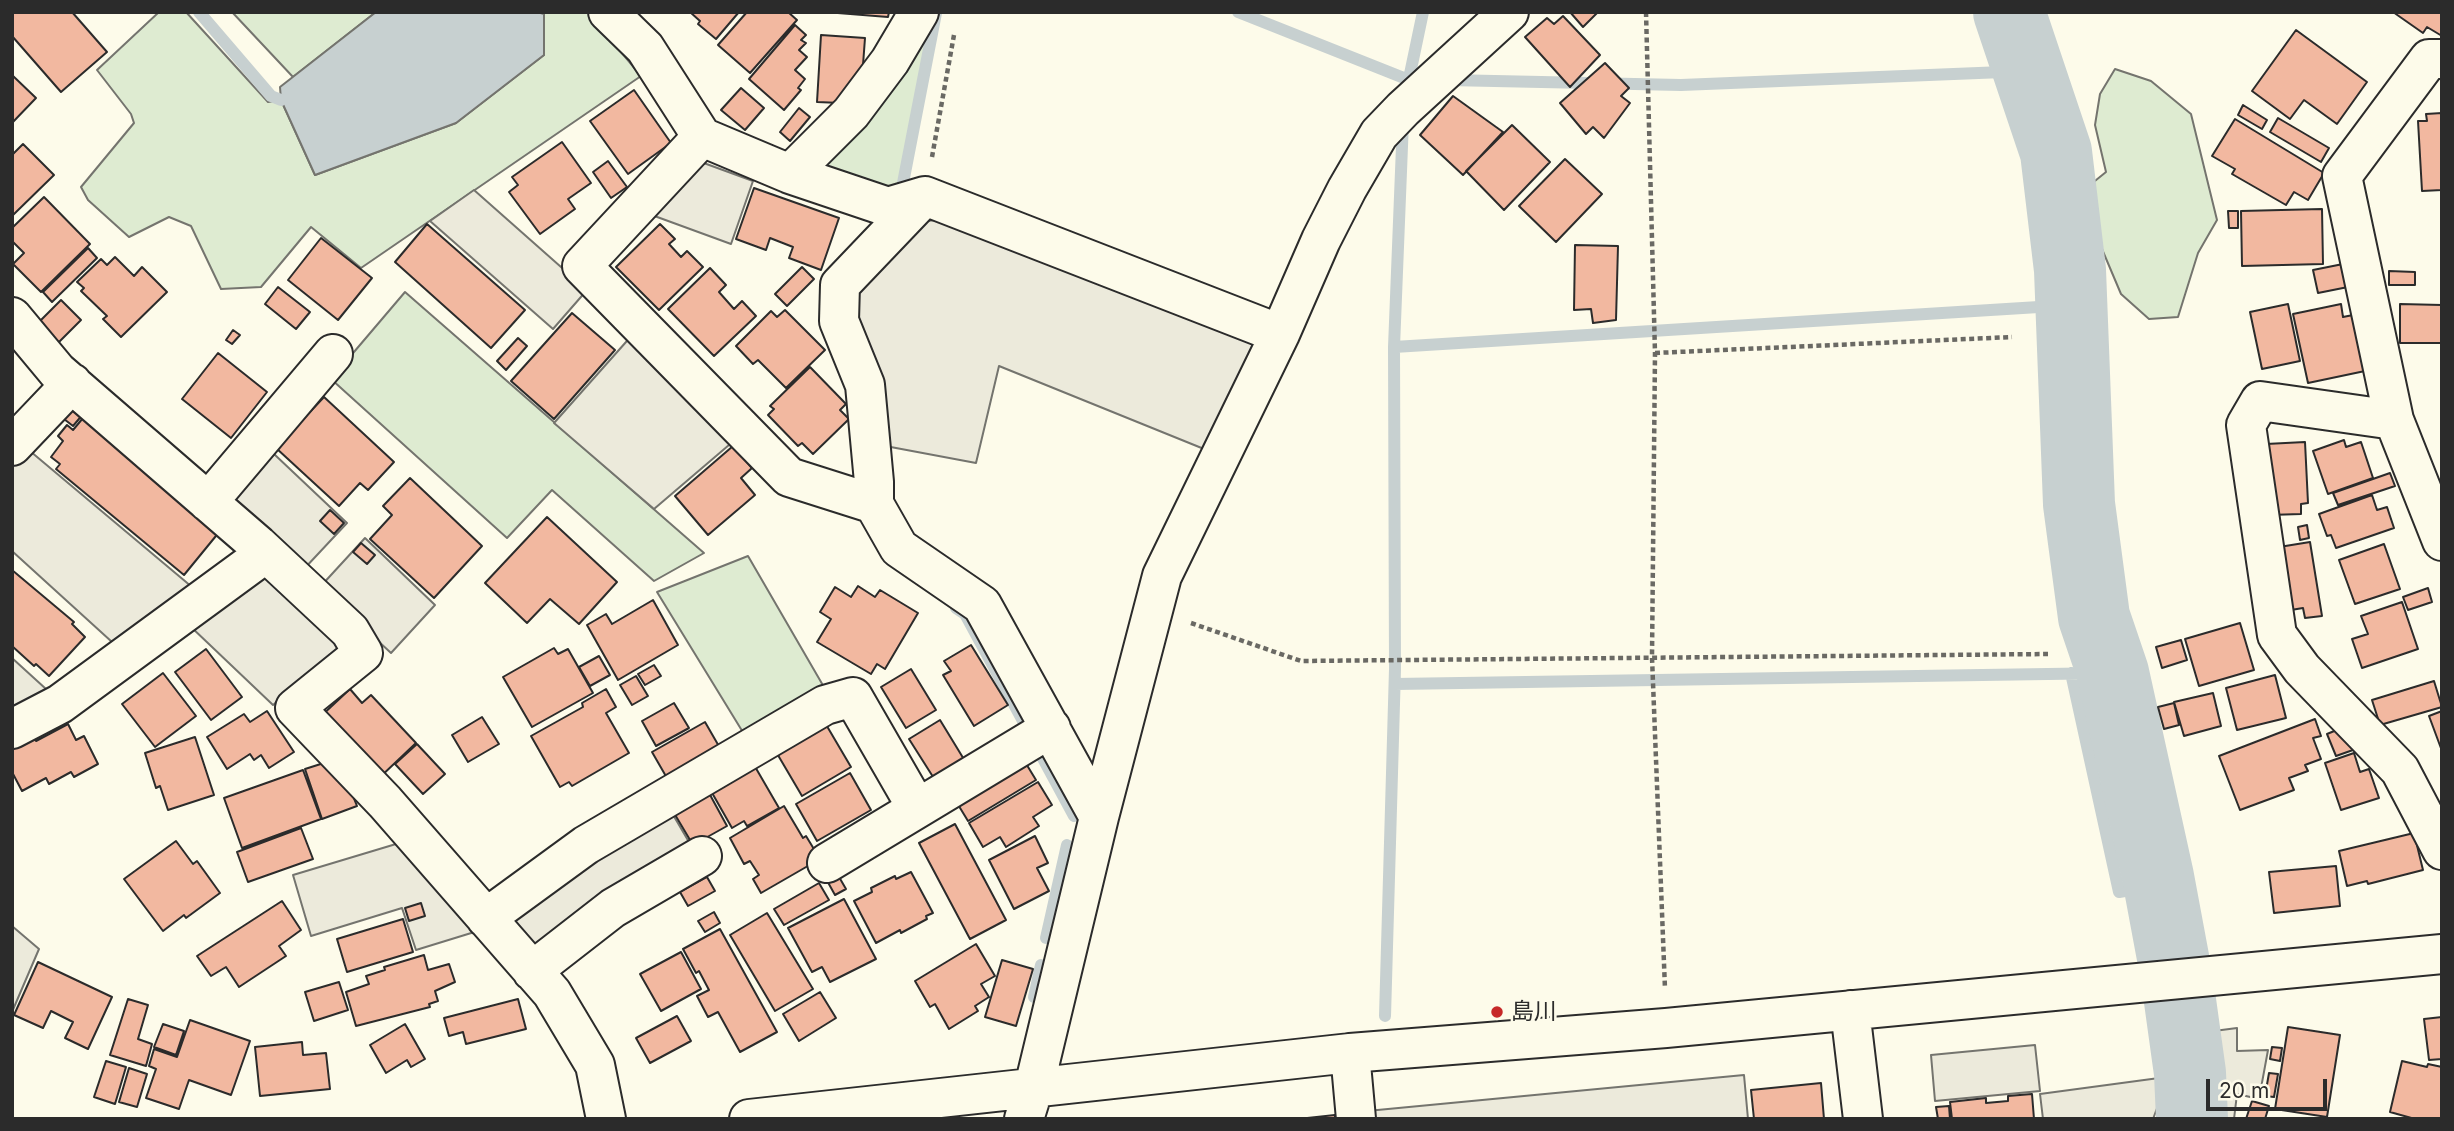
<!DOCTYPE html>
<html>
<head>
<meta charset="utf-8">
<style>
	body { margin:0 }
	#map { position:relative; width:2454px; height:1131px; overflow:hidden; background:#fdfbea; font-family:Inter,sans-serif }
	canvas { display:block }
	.frame { position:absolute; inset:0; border:14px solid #2b2b2b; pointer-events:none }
	.scale { position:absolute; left:2206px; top:1079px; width:121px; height:32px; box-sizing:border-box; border:4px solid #2b2b2b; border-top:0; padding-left:9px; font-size:21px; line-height:24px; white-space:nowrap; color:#2b2b2b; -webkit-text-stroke:5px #fdfbea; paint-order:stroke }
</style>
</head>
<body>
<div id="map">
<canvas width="2454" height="1131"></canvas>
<div class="frame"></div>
<div class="scale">20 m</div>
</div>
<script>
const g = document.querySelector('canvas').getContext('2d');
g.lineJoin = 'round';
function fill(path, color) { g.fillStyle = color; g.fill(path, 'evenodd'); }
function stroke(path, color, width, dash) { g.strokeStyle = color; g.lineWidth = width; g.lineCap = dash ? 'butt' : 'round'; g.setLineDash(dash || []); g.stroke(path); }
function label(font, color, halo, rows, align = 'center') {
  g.font = font + ' Inter,"Noto Sans JP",sans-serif'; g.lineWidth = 5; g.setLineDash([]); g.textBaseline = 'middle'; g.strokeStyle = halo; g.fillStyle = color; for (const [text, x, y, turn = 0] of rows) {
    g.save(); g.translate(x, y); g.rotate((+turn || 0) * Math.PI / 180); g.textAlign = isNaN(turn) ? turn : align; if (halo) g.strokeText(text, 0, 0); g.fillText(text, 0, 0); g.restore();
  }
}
const green = new Path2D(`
	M 159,12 L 186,12 L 268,102 L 281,100 L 315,175 L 456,123 L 544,55 L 544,15 L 537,12 L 588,12 L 641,76 L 361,268 L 311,227 L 261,287 L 221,289 L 191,226 L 169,217 L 129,237 L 88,200 L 81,187 L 134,123 L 131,114 L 97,70 Z
	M 232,12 L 376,12 L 293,77 Z
	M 933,12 L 938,12 L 906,188 L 898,192 L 814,165 Z
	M 2115,69 L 2151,81 L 2191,114 L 2217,220 L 2198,253 L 2178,317 L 2149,319 L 2121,294 L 2099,242 L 2085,189 L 2106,172 L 2095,125 L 2100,94 Z
	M 405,292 L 704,553 L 654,581 L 552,490 L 507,538 L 331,379 Z
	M 748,556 L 828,694 L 752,747 L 657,592 Z`);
const parking = new Path2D(`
	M 701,162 L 753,181 L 731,244 L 649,214 Z
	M 474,190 L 587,290 L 553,329 L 430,221 Z
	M 948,219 L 1257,345 L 1209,451 L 999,366 L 976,463 L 880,445 L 846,289 L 905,223 Z
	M 634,333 L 736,439 L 654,509 L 554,423 Z
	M 24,446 L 192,587 L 112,642 L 12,551 L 12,460 Z
	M 274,454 L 347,523 L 303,570 L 229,502 Z
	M 365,538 L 435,605 L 391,653 L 320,587 Z
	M 256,576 L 273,577 L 337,634 L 337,653 L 273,705 L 190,626 Z
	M 12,658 L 46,689 L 12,708 Z
	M 672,813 L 696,854 L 538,960 L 497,915 Z
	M 406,841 L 481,930 L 416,950 L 402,908 L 311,936 L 293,875 Z
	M 12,926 L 39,949 L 12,1012 Z
	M 2237,1028 L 2237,1051 L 2268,1050 L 2259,1099 L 2237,1094 L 2234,1119 L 2210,1119 L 2214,1031 Z
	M 2035,1045 L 2040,1091 L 1935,1101 L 1931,1055 Z
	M 1744,1075 L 1748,1119 L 1368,1119 L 1367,1111 Z
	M 2159,1078 L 2159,1103 L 2153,1119 L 2043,1119 L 2040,1094 Z`);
const water = new Path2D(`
	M 376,12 L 537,12 L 544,14 L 544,55 L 456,123 L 315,175 L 281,100 L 280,87 Z`);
const stream = new Path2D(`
	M 199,12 L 271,96 L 281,100
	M 1238,12 L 1409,80 L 1416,80
	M 1448,80 L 1681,85 L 2028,71
	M 1406,93 L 1423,12
	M 903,183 L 936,13
	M 1394,347 L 2071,305
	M 956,608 L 965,614 L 1023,721
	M 2071,673 L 2119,892 L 2159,885
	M 1395,684 L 2113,673
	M 1040,753 L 1074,816
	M 1046,938 L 1067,845
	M 1034,997 L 1041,965
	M 1385,1016 L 1395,669 L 1394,347 L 1403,121`);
const river = new Path2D(`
	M 2009,12 L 2056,152 L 2070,270 L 2079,504 L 2094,617 L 2113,673 L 2158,877 L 2177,979 L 2190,1073 L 2192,1119`);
const building = new Path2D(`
	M 12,12 L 72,12 L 107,52 L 61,92 L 12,36 Z
	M 690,12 L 739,12 L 716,39 L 698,24 L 700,21 Z
	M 747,12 L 788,12 L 797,20 L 750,73 L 718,45 Z
	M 825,12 L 889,12 L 888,17 Z
	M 1570,12 L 1598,12 L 1583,27 Z
	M 2393,12 L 2442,12 L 2442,36 L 2427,27 L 2423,33 Z
	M 1563,16 L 1600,55 L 1570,87 L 1525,37 L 1547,18 L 1554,24 Z
	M 795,25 L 806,35 L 801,40 L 806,43 L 799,50 L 807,57 L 795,70 L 805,79 L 798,88 L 801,90 L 784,110 L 749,79 Z
	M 2296,30 L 2367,82 L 2337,124 L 2304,100 L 2290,119 L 2252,91 Z
	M 821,35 L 865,38 L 863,65 L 841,103 L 817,102 Z
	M 1605,63 L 1629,88 L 1621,96 L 1630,103 L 1604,138 L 1593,127 L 1586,134 L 1560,103 Z
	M 12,75 L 36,98 L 12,123 Z
	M 741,88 L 764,108 L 745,130 L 721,110 Z
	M 634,90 L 671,143 L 628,174 L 590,121 Z
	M 1453,96 L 1503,132 L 1463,175 L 1420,135 Z
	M 2243,105 L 2267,120 L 2262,129 L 2238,115 Z
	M 799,108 L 810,117 L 790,141 L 780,132 Z
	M 2442,113 L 2442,190 L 2422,191 L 2418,121 L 2427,121 L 2426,114 Z
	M 2278,118 L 2329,148 L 2321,162 L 2270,132 Z
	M 2235,119 L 2324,173 L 2308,200 L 2294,192 L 2286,205 L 2232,174 L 2235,169 L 2212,156 Z
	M 1512,125 L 1550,162 L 1504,210 L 1466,171 Z
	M 562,142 L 591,183 L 568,199 L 575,209 L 540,234 L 509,192 L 518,185 L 512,177 Z
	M 23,144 L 54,175 L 12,216 L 12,155 Z
	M 1565,159 L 1602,194 L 1556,242 L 1519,206 Z
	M 608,161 L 627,187 L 611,198 L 593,172 Z
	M 754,188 L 839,218 L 821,270 L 789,258 L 793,247 L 770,238 L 766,250 L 736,239 Z
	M 44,197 L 90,244 L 41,292 L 13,264 L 24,253 L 12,241 L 12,228 Z
	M 2322,209 L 2323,264 L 2242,266 L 2241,211 Z
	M 2228,211 L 2238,211 L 2238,228 L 2229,228 Z
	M 427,224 L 525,310 L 491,348 L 395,262 Z
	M 660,224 L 675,239 L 669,244 L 681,257 L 687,251 L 703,267 L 659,310 L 616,267 Z
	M 321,238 L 372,278 L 338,320 L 288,280 Z
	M 1575,245 L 1618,246 L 1616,320 L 1593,323 L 1591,309 L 1574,310 Z
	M 88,248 L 97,258 L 52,302 L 43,292 Z
	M 115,257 L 134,276 L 142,267 L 167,292 L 121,337 L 103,319 L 107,316 L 81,291 L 84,288 L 77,282 L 101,259 L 107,265 Z
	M 2343,264 L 2348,287 L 2318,293 L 2313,270 Z
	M 802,267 L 814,279 L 787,306 L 775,294 Z
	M 710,268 L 726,285 L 719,292 L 734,309 L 742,301 L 756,316 L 714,356 L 668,309 Z
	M 2389,271 L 2415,272 L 2415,285 L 2389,285 Z
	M 278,287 L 310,312 L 296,329 L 265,304 Z
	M 61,300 L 81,320 L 58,343 L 38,323 Z
	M 2288,304 L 2300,361 L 2262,369 L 2250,312 Z
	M 2341,304 L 2343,317 L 2353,315 L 2365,371 L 2308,383 L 2293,314 Z
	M 2400,304 L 2442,305 L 2442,343 L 2400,343 Z
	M 785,310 L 825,350 L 786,388 L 758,360 L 753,364 L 736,346 L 771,311 L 777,317 Z
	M 572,313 L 615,350 L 554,419 L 511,381 Z
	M 233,330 L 240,335 L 232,344 L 226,340 Z
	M 518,338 L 527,346 L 506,370 L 497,361 Z
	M 218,353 L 267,392 L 231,438 L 182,399 Z
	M 810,367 L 846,404 L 840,410 L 849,419 L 813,454 L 802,443 L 798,446 L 768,415 L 774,409 L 770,406 Z
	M 324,397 L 394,462 L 368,490 L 360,483 L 339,506 L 276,448 Z
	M 76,406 L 84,413 L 73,426 L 64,419 Z
	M 83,418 L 220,531 L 184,575 L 56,469 L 60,464 L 51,457 L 63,441 L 58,436 L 67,425 L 73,430 Z
	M 2344,440 L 2346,447 L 2361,442 L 2373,478 L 2328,494 L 2313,451 Z
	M 2305,442 L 2308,503 L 2301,504 L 2301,514 L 2269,515 L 2266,444 Z
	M 733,446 L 752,468 L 741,478 L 755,495 L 708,535 L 675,496 Z
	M 2390,473 L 2395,486 L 2338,505 L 2333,493 Z
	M 410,478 L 482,546 L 434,598 L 370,539 L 392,515 L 383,506 Z
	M 2372,495 L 2377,510 L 2387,507 L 2394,528 L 2336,548 L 2331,535 L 2327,536 L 2319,514 Z
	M 330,510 L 344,523 L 334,534 L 320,521 Z
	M 547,517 L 617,582 L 579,624 L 550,599 L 527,623 L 485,583 Z
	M 2307,525 L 2309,538 L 2300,540 L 2298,527 Z
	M 2310,542 L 2322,616 L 2305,618 L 2303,608 L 2291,610 L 2273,548 Z
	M 361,543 L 375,555 L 367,564 L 353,552 Z
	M 2384,544 L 2400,589 L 2355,604 L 2339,560 Z
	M 12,570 L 74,622 L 72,624 L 85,637 L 49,676 L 36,664 L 34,666 L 12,646 Z
	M 858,586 L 875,597 L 880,590 L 918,613 L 885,669 L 877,664 L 871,674 L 817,642 L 831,619 L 820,612 L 835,587 L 851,597 Z
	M 2428,588 L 2432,602 L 2408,610 L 2403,597 Z
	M 653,600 L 678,645 L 618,680 L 587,625 L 606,614 L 612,624 Z
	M 2402,602 L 2418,649 L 2362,668 L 2352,639 L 2368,634 L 2361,616 Z
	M 2240,623 L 2254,670 L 2199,686 L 2185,639 Z
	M 2181,640 L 2187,660 L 2162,668 L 2156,647 Z
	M 971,645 L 1008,705 L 974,726 L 943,675 L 951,671 L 944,661 Z
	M 554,648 L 558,654 L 568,649 L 593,693 L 532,727 L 503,677 Z
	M 206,649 L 242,697 L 211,720 L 175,672 Z
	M 599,656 L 610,675 L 590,686 L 579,667 Z
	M 654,665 L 661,676 L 645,685 L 638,674 Z
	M 911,669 L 936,710 L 906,728 L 881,687 Z
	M 163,673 L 196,716 L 155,747 L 122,704 Z
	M 2275,675 L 2286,718 L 2237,730 L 2226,688 Z
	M 636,676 L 648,696 L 632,705 L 620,685 Z
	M 2434,681 L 2442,707 L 2380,725 L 2372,700 Z
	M 350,689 L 362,703 L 371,695 L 416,743 L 377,780 L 319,718 Z
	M 606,689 L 616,707 L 606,713 L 629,753 L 572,786 L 569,782 L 560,787 L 531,736 L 583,707 L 582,703 Z
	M 2213,693 L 2221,726 L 2184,736 L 2174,702 Z
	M 674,703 L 689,728 L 656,746 L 642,721 Z
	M 2174,703 L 2179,725 L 2164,729 L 2158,707 Z
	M 267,711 L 294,752 L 269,768 L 261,755 L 254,760 L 250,754 L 227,769 L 207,737 L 244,714 L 250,722 Z
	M 2442,711 L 2442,751 L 2429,716 Z
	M 821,716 L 851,767 L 802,796 L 772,745 Z
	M 482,717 L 499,744 L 468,762 L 452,735 Z
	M 2315,719 L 2321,736 L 2313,738 L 2321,759 L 2305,765 L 2308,771 L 2289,778 L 2294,790 L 2240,810 L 2219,756 Z
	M 940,720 L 965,761 L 935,780 L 909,739 Z
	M 705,722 L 724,755 L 671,785 L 652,752 Z
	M 68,724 L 76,740 L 84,736 L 98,764 L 74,777 L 71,772 L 49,784 L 46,778 L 22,791 L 12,772 L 12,749 L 34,738 L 36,741 Z
	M 2344,727 L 2353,750 L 2336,756 L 2327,734 Z
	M 195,737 L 214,795 L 168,810 L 160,786 L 156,788 L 145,753 Z
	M 417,744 L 445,774 L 423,794 L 395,764 Z
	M 2354,753 L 2360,772 L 2369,769 L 2379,798 L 2341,810 L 2325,763 Z
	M 1022,757 L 1036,780 L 968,821 L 954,798 Z
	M 750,758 L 779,808 L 747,826 L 744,821 L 732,828 L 707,784 Z
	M 327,762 L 347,781 L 357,806 L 322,819 L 305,769 Z
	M 303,770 L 321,819 L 242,848 L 224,798 Z
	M 850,773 L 871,810 L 817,841 L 796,804 Z
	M 1038,782 L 1052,805 L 1033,817 L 1039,826 L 1006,847 L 1000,837 L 983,847 L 969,823 Z
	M 709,793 L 727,826 L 693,845 L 674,813 Z
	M 784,806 L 803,838 L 806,836 L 820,859 L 761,893 L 753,879 L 759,875 L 750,861 L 744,864 L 730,838 Z
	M 955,824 L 1006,920 L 970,939 L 919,843 Z
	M 301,828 L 313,859 L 248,882 L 237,852 Z
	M 2414,833 L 2423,870 L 2368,884 L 2367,881 L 2347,886 L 2339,851 Z
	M 1035,836 L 1048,863 L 1037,868 L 1049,891 L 1014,909 L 989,860 Z
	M 176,841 L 193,864 L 197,861 L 220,893 L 186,918 L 184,915 L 163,931 L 124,879 Z
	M 2336,866 L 2340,906 L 2274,913 L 2269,872 Z
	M 835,870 L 846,889 L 835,895 L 825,877 Z
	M 911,872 L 933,913 L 926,916 L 927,919 L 901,933 L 900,930 L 876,943 L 854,901 L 872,892 L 871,888 L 895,876 L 896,879 Z
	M 707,877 L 715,891 L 688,906 L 680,892 Z
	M 819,883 L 829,900 L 784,925 L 774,909 Z
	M 844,899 L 876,959 L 830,982 L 822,967 L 812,972 L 788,928 Z
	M 282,901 L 301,930 L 279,946 L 286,956 L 239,987 L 226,967 L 211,976 L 197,956 Z
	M 421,903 L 425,916 L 409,921 L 405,908 Z
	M 714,912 L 720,923 L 705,932 L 698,921 Z
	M 767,913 L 813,989 L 775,1011 L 730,935 Z
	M 403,919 L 413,952 L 347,972 L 337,939 Z
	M 720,929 L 777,1032 L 740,1052 L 718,1012 L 708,1017 L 697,996 L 709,990 L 699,971 L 696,973 L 683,949 Z
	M 976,944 L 995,976 L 981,984 L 989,997 L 975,1006 L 978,1011 L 949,1029 L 935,1004 L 930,1007 L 915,981 Z
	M 681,952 L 701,989 L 661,1011 L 640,974 Z
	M 424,955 L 428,970 L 449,964 L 455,982 L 435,991 L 438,1001 L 429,1004 L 430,1007 L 356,1026 L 346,992 L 369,984 L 366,976 L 385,970 L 384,967 Z
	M 1002,960 L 1033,969 L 1016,1026 L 985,1017 Z
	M 38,962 L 112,997 L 88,1049 L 65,1038 L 73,1022 L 51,1011 L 43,1028 L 14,1015 Z
	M 339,982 L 348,1010 L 314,1021 L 305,992 Z
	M 820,992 L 836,1018 L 799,1041 L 783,1014 Z
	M 128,999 L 148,1005 L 138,1039 L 152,1044 L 146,1066 L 110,1055 Z
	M 518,999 L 526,1029 L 466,1044 L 463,1032 L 449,1036 L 444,1018 Z
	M 677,1016 L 691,1041 L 650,1063 L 636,1038 Z
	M 2442,1017 L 2442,1059 L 2429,1060 L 2424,1019 Z
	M 190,1020 L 250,1041 L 231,1095 L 189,1080 L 179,1109 L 146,1098 L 156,1069 L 149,1066 L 154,1049 L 177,1057 Z
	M 163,1024 L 184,1031 L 176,1055 L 154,1047 Z
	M 405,1024 L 425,1059 L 411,1067 L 407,1060 L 386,1073 L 370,1045 Z
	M 2288,1027 L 2340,1035 L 2327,1117 L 2275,1109 Z
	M 302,1042 L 303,1055 L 326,1053 L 330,1089 L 260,1096 L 255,1047 Z
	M 2272,1047 L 2282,1048 L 2280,1061 L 2270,1059 Z
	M 106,1061 L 126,1067 L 115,1104 L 94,1097 Z
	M 2402,1061 L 2427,1067 L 2428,1064 L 2442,1067 L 2442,1119 L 2415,1119 L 2390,1112 Z
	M 129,1068 L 147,1074 L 137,1107 L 119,1102 Z
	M 2269,1073 L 2278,1074 L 2274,1097 L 2265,1096 Z
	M 1821,1083 L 1824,1119 L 1754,1119 L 1751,1090 Z
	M 2032,1094 L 2034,1119 L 1952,1119 L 1950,1102 L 1986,1098 L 1986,1103 L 2008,1101 L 2008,1096 Z
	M 2252,1101 L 2269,1106 L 2265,1119 L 2246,1119 Z
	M 1949,1106 L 1950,1119 L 1938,1119 L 1936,1107 Z
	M 1335,1115 L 1335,1119 L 1298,1119 Z`);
const path = new Path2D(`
	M 1646,12 L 1655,353 L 1652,657 L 1665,989
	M 932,157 L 954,35
	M 1655,353 L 2012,337
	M 1191,623 L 1301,661 L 2048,654`);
const minor = new Path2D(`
	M 608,12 L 645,48 L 702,137 L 790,174 L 888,207 L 925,196 L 1280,334
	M 2442,59 L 2429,59 L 2342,176 L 2394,420 L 2442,541
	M 702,137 L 582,266 L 789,477 L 874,504
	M 790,174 L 851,113 L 890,61 L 919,12
	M 924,197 L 840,285 L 839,321 L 865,385 L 874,482 L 874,504 L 899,548 L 982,605 L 1099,817
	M 12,317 L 57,371 L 258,545 L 350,631 L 363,653 L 295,708 L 385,802 L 552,993 L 595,1065 L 606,1119
	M 2394,420 L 2260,401 L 2246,425 L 2277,635 L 2302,669 L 2400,770 L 2442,850
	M 12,446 L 72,383
	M 208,502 L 333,354
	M 12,729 L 60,704 L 266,553
	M 827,863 L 1051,728
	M 486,918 L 586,845 L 825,705 L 853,697 L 917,808
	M 532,971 L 613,908 L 702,856
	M 1850,1010 L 1863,1119
	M 1350,1053 L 1356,1119
	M 749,1119 L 1350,1053 L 1666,1028 L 2442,954
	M 1024,1119 L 1034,1087 L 1099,817 L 1162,576 L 1280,334 L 1321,240 L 1347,189 L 1379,134 L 1403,109 L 1509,12`);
const markers = [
	[1497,1012,7,"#c62828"]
];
const poiNames = [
	["島川",1511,1012]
];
fill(green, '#deebd1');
stroke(green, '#74746e', 2);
fill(parking, '#eceadb');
stroke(parking, '#74746e', 2);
fill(water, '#c7d0d0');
stroke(water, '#74746e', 2);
stroke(stream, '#c7d0d0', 12);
stroke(river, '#c7d0d0', 72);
fill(building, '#f2b8a0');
stroke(building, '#2b2b2b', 2);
stroke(minor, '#2b2b2b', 42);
stroke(path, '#6a6964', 4.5, [5, 3.5]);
stroke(minor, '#fdfbea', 38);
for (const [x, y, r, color] of markers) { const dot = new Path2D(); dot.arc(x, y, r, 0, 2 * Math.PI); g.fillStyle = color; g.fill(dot); stroke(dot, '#fdfbea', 2.5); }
label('23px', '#2b2b2b', '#fdfbea', poiNames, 'left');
</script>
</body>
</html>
